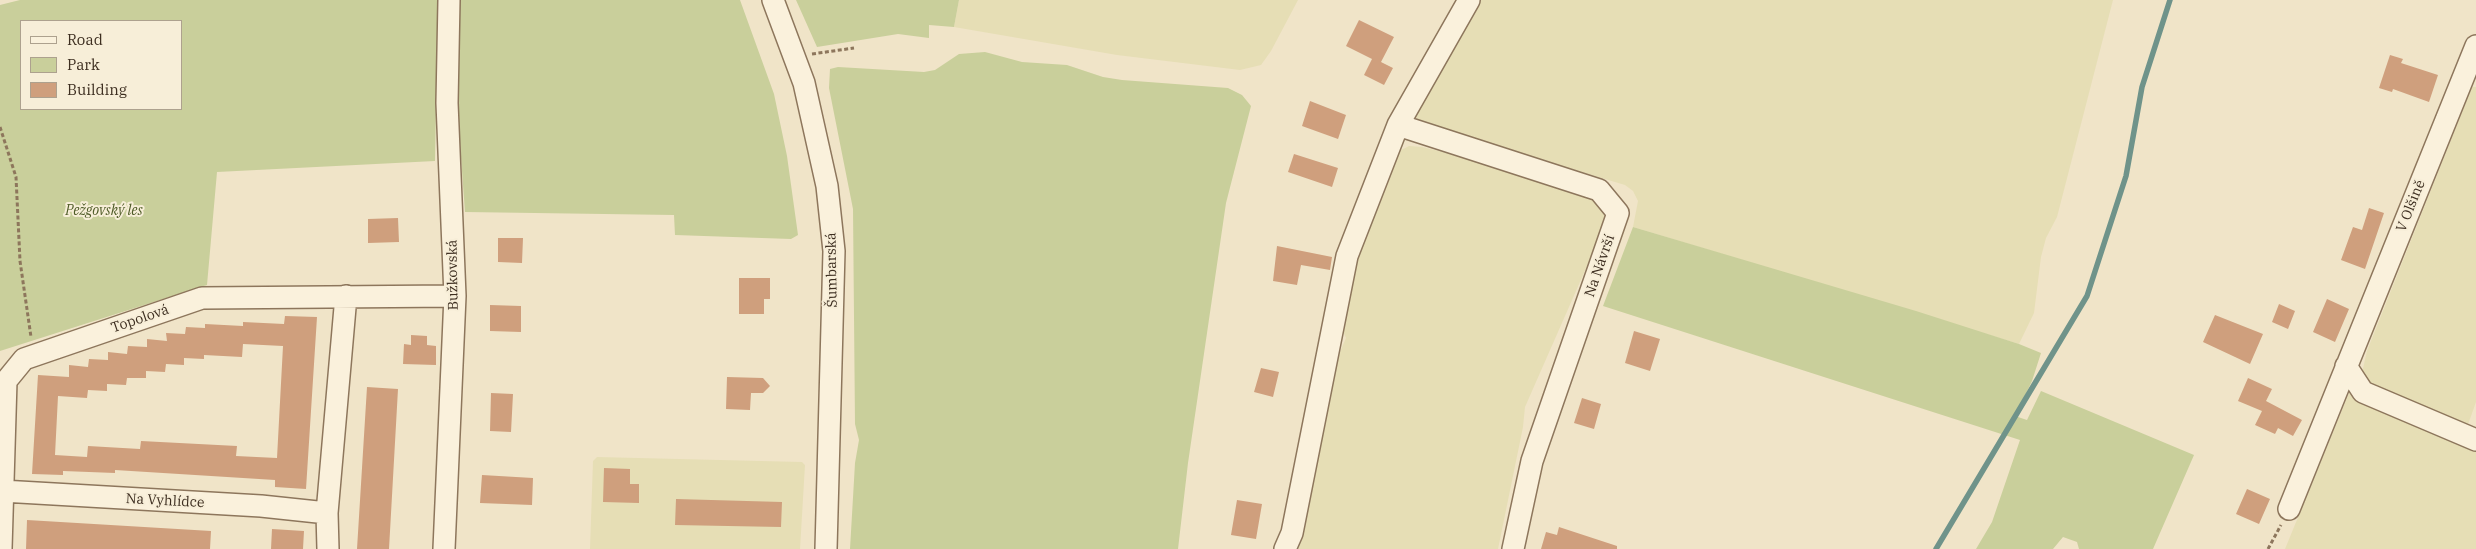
<!DOCTYPE html>
<html>
<head>
<meta charset="utf-8">
<style>
	body { margin:0 }
	#map { position:relative; width:2476px; height:549px; overflow:hidden; background:#f0e4c8; font-family:"IBM Plex Serif",serif }
	canvas { display:block }
	.legend { position:absolute; left:20px; top:20px; width:162px; height:90px; box-sizing:border-box; background:#f7eed8; border:1px solid #ada18e; margin:0; padding:6px 9px; list-style:none; font-size:15px; color:#3d2e20 }
	.legend li { display:flex; align-items:center; gap:10px; height:25px }
	.legend b { width:25px; border:1px solid #ada18e }
</style>
</head>
<body>
<div id="map">
<canvas width="2476" height="549"></canvas>
<ul class="legend">
<li><b style="height:6px;background:#faf1dc"></b>Road</li>
<li><b style="height:14px;background:#c9cf9b"></b>Park</li>
<li><b style="height:14px;background:#cf9f7d"></b>Building</li>
</ul>
</div>
<script>
const g = document.querySelector('canvas').getContext('2d');
g.lineJoin = 'round';
function fill(path, color) { g.fillStyle = color; g.fill(path, 'evenodd'); }
function stroke(path, color, width, dash) { g.strokeStyle = color; g.lineWidth = width; g.lineCap = dash ? 'butt' : 'round'; g.setLineDash(dash || []); g.stroke(path); }
function label(font, color, halo, rows, align = 'center') {
  g.font = font + ' "IBM Plex Serif",serif'; g.lineWidth = 4; g.setLineDash([]); g.textBaseline = 'middle'; g.strokeStyle = halo; g.fillStyle = color; for (const [text, x, y, turn = 0] of rows) {
    g.save(); g.translate(x, y); g.rotate((+turn || 0) * Math.PI / 180); g.textAlign = isNaN(turn) ? turn : align; if (halo) g.strokeText(text, 0, 0); g.fillText(text, 0, 0); g.restore();
  }
}
const farmland = new Path2D(`
	M 959,0 L 1298,0 L 1271,51 L 1261,65 L 1240,70 L 1117,55 L 954,27 Z
	M 1476,0 L 2113,0 L 2057,217 L 2046,238 L 2041,257 L 2034,313 L 2019,344 L 1633,227 L 1638,201 L 1633,191 L 1625,185 L 1528,156 L 1441,133 L 1417,121 L 1415,111 Z
	M 2472,87 L 2476,87 L 2476,402 L 2466,430 L 2373,389 L 2362,373 L 2367,351 Z
	M 1409,146 L 1422,147 L 1503,166 L 1596,198 L 1607,213 L 1605,225 L 1525,407 L 1523,427 L 1498,549 L 1290,549 L 1336,361 L 1346,338 L 1342,329 L 1351,275 L 1399,151 Z
	M 2349,393 L 2476,451 L 2476,549 L 2285,549 Z
	M 597,457 L 802,462 L 805,465 L 800,549 L 590,549 L 593,461 Z`);
const green = new Path2D(`
	M 20,0 L 438,0 L 435,161 L 217,172 L 207,285 L 0,351 L 0,5 ZM 21,21 L 181,21 L 181,109 L 21,109 Z
	M 456,0 L 740,0 L 774,94 L 787,156 L 798,235 L 791,239 L 675,235 L 674,215 L 465,212 L 454,61 Z
	M 796,0 L 959,0 L 954,27 L 929,25 L 929,38 L 898,34 L 817,47 Z
	M 985,52 L 1022,62 L 1067,65 L 1103,77 L 1122,80 L 1228,88 L 1242,95 L 1251,106 L 1226,203 L 1188,463 L 1178,549 L 850,549 L 855,463 L 859,440 L 855,424 L 853,209 L 829,88 L 830,69 L 838,67 L 924,72 L 935,70 L 959,54 Z
	M 1633,227 L 1916,311 L 2019,344 L 2041,353 L 2032,381 L 2015,416 L 2027,420 L 2041,391 L 2194,455 L 2153,549 L 2079,549 L 2077,542 L 2063,537 L 2053,549 L 1976,549 L 1992,522 L 2020,440 L 1603,306 Z`);
const stream = new Path2D(`
	M 1936,549 L 2087,296 L 2126,176 L 2142,87 L 2170,0`);
const building = new Path2D(`
	M 1359,20 L 1394,37 L 1381,62 L 1393,68 L 1384,85 L 1364,75 L 1372,59 L 1346,46 Z
	M 2390,55 L 2403,59 L 2401,63 L 2438,75 L 2429,102 L 2393,89 L 2392,92 L 2379,88 Z
	M 1310,101 L 1346,115 L 1338,139 L 1302,126 Z
	M 1294,154 L 1338,168 L 1332,187 L 1288,172 Z
	M 2369,208 L 2384,213 L 2365,269 L 2341,260 L 2353,227 L 2362,230 Z
	M 398,218 L 399,242 L 368,243 L 368,219 Z
	M 498,238 L 523,238 L 522,263 L 498,262 Z
	M 1277,246 L 1332,257 L 1330,270 L 1301,265 L 1297,285 L 1273,281 Z
	M 739,278 L 770,278 L 770,299 L 764,299 L 764,314 L 739,314 Z
	M 2327,299 L 2349,309 L 2335,342 L 2313,332 Z
	M 2279,304 L 2295,311 L 2288,329 L 2272,322 Z
	M 490,305 L 521,306 L 521,332 L 490,331 Z
	M 2215,315 L 2263,334 L 2250,364 L 2203,342 Z
	M 285,316 L 317,317 L 306,489 L 275,487 L 275,480 L 115,470 L 115,473 L 63,471 L 63,475 L 32,474 L 38,375 L 69,377 L 69,365 L 88,367 L 89,359 L 108,360 L 108,352 L 127,354 L 128,346 L 147,347 L 147,339 L 167,341 L 166,333 L 185,334 L 186,327 L 205,328 L 205,324 L 243,326 L 243,322 L 284,324 ZM 243,344 L 283,346 L 277,458 L 236,456 L 237,446 L 141,441 L 140,449 L 88,446 L 87,457 L 55,455 L 58,396 L 87,398 L 88,390 L 107,391 L 107,384 L 126,385 L 127,378 L 146,378 L 146,371 L 165,372 L 166,364 L 184,365 L 184,358 L 204,359 L 204,355 L 242,357 Z
	M 1634,331 L 1660,339 L 1650,371 L 1625,363 Z
	M 411,335 L 427,336 L 427,345 L 436,346 L 436,365 L 403,364 L 404,344 L 411,345 Z
	M 1261,368 L 1279,372 L 1273,397 L 1254,392 Z
	M 727,377 L 763,378 L 770,386 L 763,393 L 751,393 L 750,410 L 726,409 Z
	M 2248,378 L 2272,389 L 2266,401 L 2302,420 L 2293,436 L 2278,428 L 2275,434 L 2255,425 L 2262,411 L 2238,401 Z
	M 367,387 L 398,389 L 389,549 L 357,549 Z
	M 491,393 L 513,394 L 511,432 L 490,431 Z
	M 1582,398 L 1601,404 L 1594,429 L 1574,423 Z
	M 604,468 L 630,469 L 630,484 L 639,484 L 639,503 L 603,502 Z
	M 482,475 L 533,478 L 532,505 L 480,503 Z
	M 2247,489 L 2270,499 L 2259,524 L 2236,514 Z
	M 676,499 L 782,502 L 781,527 L 675,525 Z
	M 1237,500 L 1262,504 L 1256,539 L 1231,535 Z
	M 27,520 L 211,531 L 210,549 L 26,549 Z
	M 1559,527 L 1617,546 L 1617,549 L 1541,549 L 1546,532 L 1557,535 Z
	M 272,529 L 304,531 L 303,549 L 271,549 Z`);
const path = new Path2D(`
	M 812,54 L 854,48
	M 0,127 L 16,177 L 20,261 L 31,337
	M 2268,549 L 2281,525`);
const minor = new Path2D(`
	M 773,0 L 804,83 L 827,186 L 834,251 L 826,549
	M 1398,125 L 1599,190 L 1618,213 L 1532,461 L 1513,549
	M 2346,366 L 2363,392 L 2476,440
	M 2,491 L 261,506 L 327,513
	M 2289,509 L 2476,46
	M 1,549 L 6,381 L 24,359 L 202,298 L 455,296
	M 328,549 L 327,513 L 346,296
	M 444,549 L 455,296 L 447,103 L 449,0
	M 1285,549 L 1292,533 L 1347,256 L 1398,125 L 1469,0`);
const streetNames = [
	["V Olšině",2411,206,-68],
	["Na Návrší",1600,266,-71],
	["Šumbarská",832,270,-91],
	["Bužkovská",453,275,-91],
	["Topolová",140,319,-19],
	["Na Vyhlídce",165,501,3]
];
const parkNames = [
	["Pežgovský les",104,211]
];
fill(farmland, '#e6deb5');
fill(green, '#c9cf9b');
stroke(stream, '#6f938a', 5.5);
fill(building, '#cf9f7d');
stroke(minor, '#8d765c', 24);
stroke(path, '#8d765c', 3, [4, 2.5]);
stroke(minor, '#faf1dc', 21);
label('14px', '#3d2e20', '#f7eed8', streetNames);
label('italic 14px', '#4d5a26', '#f7eed8', parkNames);
</script>
</body>
</html>
